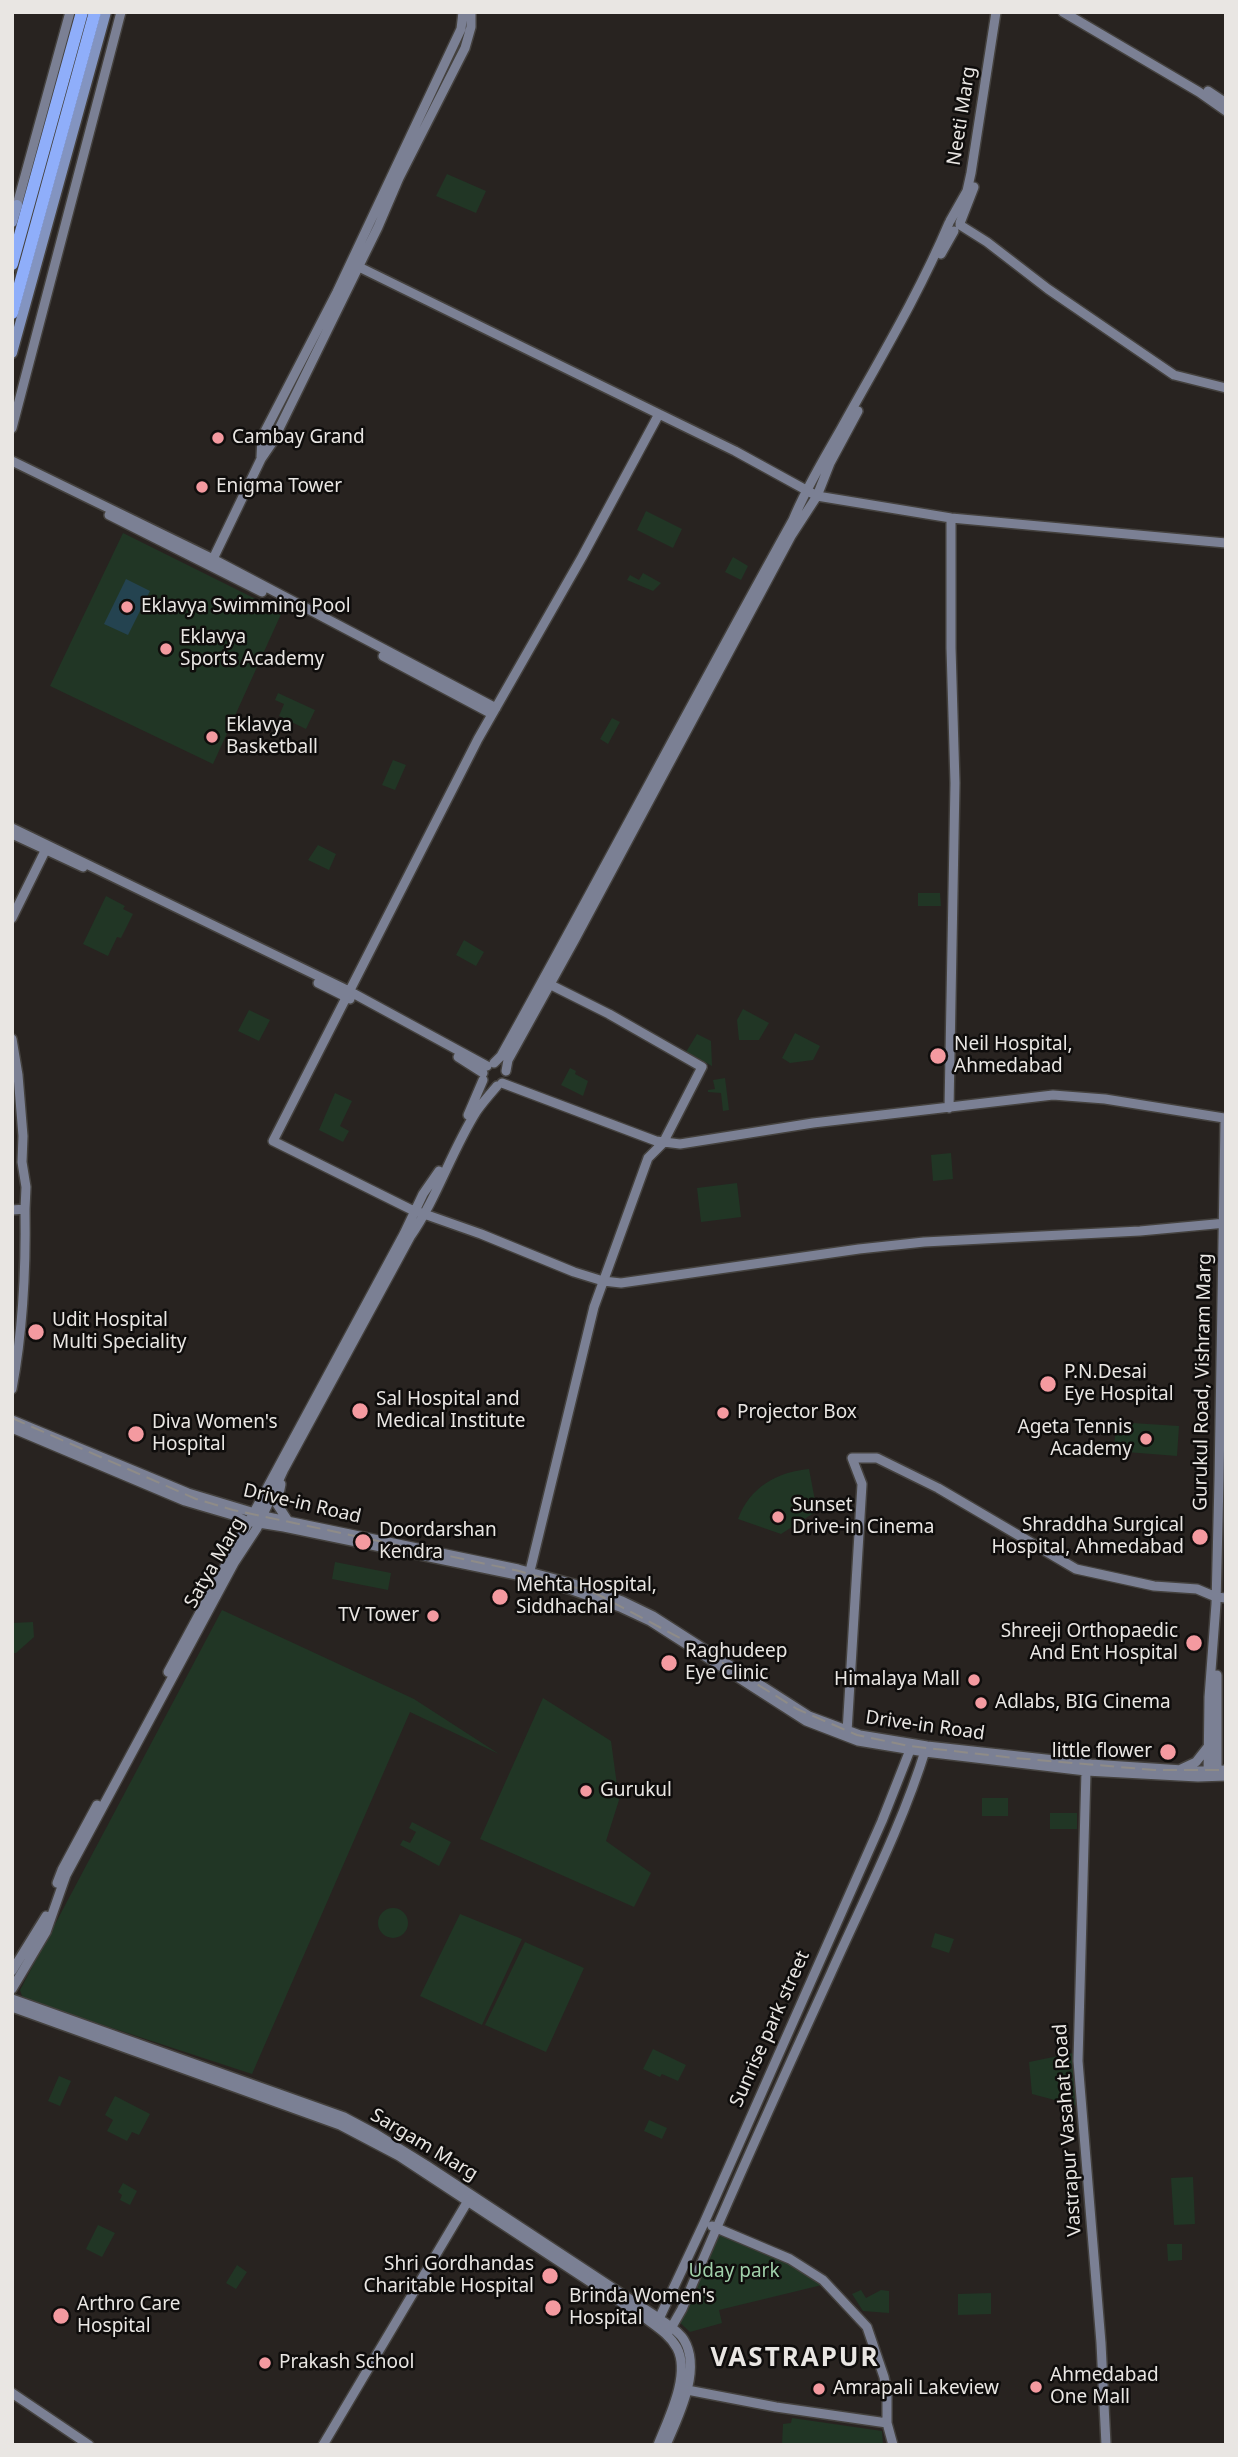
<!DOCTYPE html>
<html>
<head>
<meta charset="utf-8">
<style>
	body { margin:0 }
	#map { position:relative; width:1238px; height:2457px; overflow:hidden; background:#282320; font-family:"Noto Sans",sans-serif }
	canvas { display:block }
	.frame { position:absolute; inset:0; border:14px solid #e9e6e3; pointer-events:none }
</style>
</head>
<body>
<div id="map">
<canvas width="1238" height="2457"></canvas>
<div class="frame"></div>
</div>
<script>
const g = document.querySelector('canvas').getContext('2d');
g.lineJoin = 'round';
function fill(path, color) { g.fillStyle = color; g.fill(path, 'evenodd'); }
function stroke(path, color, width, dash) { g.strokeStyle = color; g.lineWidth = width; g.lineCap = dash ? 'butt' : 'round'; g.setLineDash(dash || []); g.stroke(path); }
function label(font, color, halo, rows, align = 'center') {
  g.font = font + ' "Noto Sans",sans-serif'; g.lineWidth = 5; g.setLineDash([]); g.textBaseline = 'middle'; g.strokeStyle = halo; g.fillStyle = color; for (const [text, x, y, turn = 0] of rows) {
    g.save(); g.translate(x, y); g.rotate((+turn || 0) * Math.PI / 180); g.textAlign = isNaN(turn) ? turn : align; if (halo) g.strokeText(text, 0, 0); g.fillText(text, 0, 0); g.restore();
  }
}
const green = new Path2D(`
	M 447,174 L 486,191 L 476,213 L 436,196 Z
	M 646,511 L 682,529 L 673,548 L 637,530 Z
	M 123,533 L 282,612 L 213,764 L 50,686 Z
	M 733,557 L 748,566 L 741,580 L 725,572 Z
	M 643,573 L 661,583 L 653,591 L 627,580 L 630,575 L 639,580 Z
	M 278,693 L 315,710 L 306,729 L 279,716 L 284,704 L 275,700 Z
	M 612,718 L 620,722 L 608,744 L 600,739 Z
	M 393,760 L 406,765 L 395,790 L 382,785 Z
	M 318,845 L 336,854 L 329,870 L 308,860 Z
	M 918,893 L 940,893 L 941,906 L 918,906 Z
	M 106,896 L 125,906 L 123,909 L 133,914 L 121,938 L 117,937 L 108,956 L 83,944 Z
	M 464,940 L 484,952 L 476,966 L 456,955 Z
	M 743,1009 L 769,1023 L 759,1040 L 739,1040 L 737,1020 Z
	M 249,1010 L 270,1020 L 259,1041 L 238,1031 Z
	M 795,1033 L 820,1046 L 813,1060 L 790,1063 L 782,1058 Z
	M 697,1034 L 711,1041 L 712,1066 L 686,1052 Z
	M 570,1068 L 576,1071 L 575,1074 L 588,1081 L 583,1096 L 561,1085 Z
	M 725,1078 L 729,1110 L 723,1111 L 721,1093 L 708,1092 L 708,1090 L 715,1089 L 713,1080 Z
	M 335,1093 L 352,1101 L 340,1126 L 349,1131 L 343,1142 L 319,1130 Z
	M 951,1153 L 953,1179 L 933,1181 L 931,1155 Z
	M 737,1183 L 741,1217 L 701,1222 L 697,1188 Z
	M 1116,1422 L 1179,1426 L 1177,1456 L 1114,1451 Z
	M 809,1469 L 817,1511 L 781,1534 L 738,1519 C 750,1487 777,1472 809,1469 Z
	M 335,1562 L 391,1573 L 388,1590 L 332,1579 Z
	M 222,1610 L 414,1699 L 499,1754 L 410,1712 L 252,2074 L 30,2001 L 22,1996 L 20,1990 Z
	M 33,1622 L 34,1637 L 16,1653 L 12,1653 L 12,1623 Z
	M 543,1698 L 611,1741 L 619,1800 L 606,1841 L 651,1873 L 634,1907 L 480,1839 Z
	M 982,1798 L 1008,1798 L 1008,1816 L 982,1816 Z
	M 1050,1813 L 1077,1813 L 1077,1829 L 1050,1829 Z
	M 412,1822 L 451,1842 L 439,1866 L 400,1845 L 403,1840 L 410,1843 L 416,1832 L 409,1828 Z
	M378 1923a15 15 0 1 1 30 0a15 15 0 1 1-30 0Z
	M 460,1914 L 522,1939 L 482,2025 L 420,1996 Z
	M 935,1933 L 954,1939 L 949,1953 L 931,1947 Z
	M 525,1942 L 584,1968 L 546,2052 L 485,2025 Z
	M 653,2049 L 686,2065 L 678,2081 L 662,2074 L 660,2077 L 643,2069 Z
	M 1073,2053 L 1081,2107 L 1032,2094 L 1029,2062 Z
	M 59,2076 L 71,2081 L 60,2106 L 48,2101 Z
	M 115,2096 L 150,2114 L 139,2135 L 132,2132 L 127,2141 L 107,2131 L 113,2120 L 105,2115 Z
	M 649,2120 L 667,2128 L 662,2139 L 644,2131 Z
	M 1193,2177 L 1195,2224 L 1174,2225 L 1171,2178 Z
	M 123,2183 L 137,2191 L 130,2205 L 120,2200 L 122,2195 L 118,2192 Z
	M 98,2225 L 115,2233 L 102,2257 L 86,2249 Z
	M 716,2229 L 788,2260 L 826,2284 L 719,2310 L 722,2323 L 690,2332 L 677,2320 Z
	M 1167,2244 L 1182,2244 L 1182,2260 L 1168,2261 Z
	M 237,2265 L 247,2272 L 236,2289 L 226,2283 Z
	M 861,2290 L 866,2298 L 881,2290 L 889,2291 L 889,2313 L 863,2311 L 852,2294 Z
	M 991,2293 L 991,2314 L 958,2315 L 958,2294 Z
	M 792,2418 L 882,2431 L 883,2445 L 782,2445 L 783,2424 L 791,2423 Z`);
const water = new Path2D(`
	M 126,579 L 150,591 L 128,635 L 104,624 Z`);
const secondary = new Path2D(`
	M 1063,12 L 1199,92 L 1226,111
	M 1208,91 L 1226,103
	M 17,205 L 70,12
	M 950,221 L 967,191 L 971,173 L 996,12
	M 960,223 L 974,187
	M 960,225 L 987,242 L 1048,289 L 1174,375 L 1226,388
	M 941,254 L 954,231
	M 355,265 L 659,414
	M 12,428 L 121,12
	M 261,457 L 262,437 L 337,292 L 461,29 L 463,12
	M 12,461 L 213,559 L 496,708
	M 109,515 L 262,592
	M 1226,543 L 951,518 L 817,496 L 735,451 L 659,414 L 582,557 L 478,739 L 273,1141 L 410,1209 L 481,1234 L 574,1272 L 603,1281 L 621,1283 L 859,1249 L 924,1242 L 1140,1231 L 1226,1223
	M 213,559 L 261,459 L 272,443 L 378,227 L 399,178 L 465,48 L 471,27 L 471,12
	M 383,656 L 492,714
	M 12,828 L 349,991 L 487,1066
	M 12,834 L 83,867
	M 12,918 L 46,849
	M 318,983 L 350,999
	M 12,1039 L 18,1075 L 23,1136 L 22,1162 L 26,1187 L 25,1209 L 12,1210
	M 458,1057 L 483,1073
	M 494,1063 L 501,1056 C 600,878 694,698 793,520 C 806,488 824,459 841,429 C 878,362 919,294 949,223
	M 506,1071 L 508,1060 L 575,939 L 791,536 L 817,496 L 830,463 L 858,411
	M 502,1083 L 656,1141 L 680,1144 L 813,1123 L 1053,1095 L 1105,1099 L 1224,1118
	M 949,1108 L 955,783 L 951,648 L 951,518
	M 468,1115 L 483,1080
	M 12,1389 C 23,1330 26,1269 25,1209
	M 12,1420 L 188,1493 L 268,1517 L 518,1569 L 574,1584 L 622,1601 L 653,1616 L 809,1716 L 860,1735 L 927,1746 L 1091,1764 L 1198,1771 L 1226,1770
	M 12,1428 L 185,1501 L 236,1516 L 246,1521 L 284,1527 L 517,1575 L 572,1590 L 620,1607 L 650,1621 L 806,1721 L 858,1741 L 925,1752 L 1086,1771 L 1198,1777 L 1226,1776
	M 281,1484 L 277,1504 L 288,1521
	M 529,1575 L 594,1307 L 648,1158 L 663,1143 L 702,1067 L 609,1014 L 549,984
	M 168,1672 L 404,1234 L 423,1194 L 439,1171
	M 1217,1675 L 1217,1773
	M 847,1732 L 862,1484 L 852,1458 L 877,1458 L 938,1488 L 1076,1569 L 1154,1586 L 1197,1589 L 1216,1597 L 1226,1598
	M 1181,1769 L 1196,1762 L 1207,1748
	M 1086,1771 L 1078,2061 L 1101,2343 L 1106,2445
	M 1208,1775 L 1209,1697 L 1216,1604 L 1219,1480 L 1225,1121
	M 57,1883 L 62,1870 L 97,1805
	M 12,1971 L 46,1916
	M 12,1989 L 46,1932 L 66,1875 L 234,1563 L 257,1528 L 284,1469 L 410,1237 C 437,1198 451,1152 476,1112 C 482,1103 490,1094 497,1086
	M 12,1999 L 344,2117 L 376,2134 L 426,2165 L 660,2319 C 668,2325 679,2331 684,2340 C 702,2370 678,2417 666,2445
	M 12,2007 L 340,2125 L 399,2156 L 645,2318 C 657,2327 670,2335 677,2348 C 691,2375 668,2419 658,2445
	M 712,2226 L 790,2259 L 823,2280 L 867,2327 L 884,2377 L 887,2392 L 887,2423 L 893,2445
	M 658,2321 L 704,2223 L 882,1821 L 912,1745
	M 670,2330 L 682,2309 C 729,2196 780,2085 831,1973 C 864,1899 902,1826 926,1748
	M 682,2389 L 776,2407 L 887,2423
	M 12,2393 L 89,2445
	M 323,2445 L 469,2199`);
const primary = new Path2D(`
	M 12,222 L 17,205
	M 12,353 L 106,12`);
const highway = new Path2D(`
	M 12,264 L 82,12
	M 12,313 L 95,12`);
const rail = new Path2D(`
	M 12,1418 L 196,1499 L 233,1510 L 519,1571 L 597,1594 L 697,1647 L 797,1709 L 857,1735 L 909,1746 L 1015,1758 L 1154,1770 L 1226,1770`);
const markers = [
	[218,438,7,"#f49aa0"],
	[202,487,7,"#f49aa0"],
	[127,607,7,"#f49aa0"],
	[166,649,7,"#f49aa0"],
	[212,737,7,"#f49aa0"],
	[938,1056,9,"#f49aa0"],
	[36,1332,9,"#f49aa0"],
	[1048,1384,9,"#f49aa0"],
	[360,1411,9,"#f49aa0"],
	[723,1413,7,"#f49aa0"],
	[136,1434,9,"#f49aa0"],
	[1146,1439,7,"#f49aa0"],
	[778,1517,7,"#f49aa0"],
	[1200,1537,9,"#f49aa0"],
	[363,1542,9,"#f49aa0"],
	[500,1597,9,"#f49aa0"],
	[433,1616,7,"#f49aa0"],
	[1194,1643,9,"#f49aa0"],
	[669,1663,9,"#f49aa0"],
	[974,1680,7,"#f49aa0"],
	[981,1703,7,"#f49aa0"],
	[1168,1752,9,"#f49aa0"],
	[586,1791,7,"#f49aa0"],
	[550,2276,9,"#f49aa0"],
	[553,2308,9,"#f49aa0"],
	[61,2316,9,"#f49aa0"],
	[265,2363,7,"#f49aa0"],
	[1036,2387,7,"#f49aa0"],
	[819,2389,7,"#f49aa0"]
];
const streetNames = [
	["Neeti Marg",962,116,-81],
	["Gurukul Road, Vishram Marg",1203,1382,-89],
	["Drive-in Road",302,1504,13],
	["Satya Marg",215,1563,-60],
	["Drive-in Road",925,1726,8],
	["Sunrise park street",770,2029,-66],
	["Vastrapur Vasahat Road",1068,2130,-94],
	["Sargam Marg",424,2145,31]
];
const poiNames = [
	["Cambay Grand",232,438],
	["Enigma Tower",216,487],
	["Eklavya Swimming Pool",141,607],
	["Eklavya",180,638],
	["Sports Academy",180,660],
	["Eklavya",226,726],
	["Basketball",226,748],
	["Neil Hospital,",954,1045],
	["Ahmedabad",954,1067],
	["Udit Hospital",52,1321],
	["Multi Speciality",52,1343],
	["P.N.Desai",1064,1373],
	["Eye Hospital",1064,1395],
	["Sal Hospital and",376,1400],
	["Medical Institute",376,1422],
	["Projector Box",737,1413],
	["Diva Women's",152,1423],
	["Hospital",152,1445],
	["Ageta Tennis",1132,1428,"right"],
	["Academy",1132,1450,"right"],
	["Sunset",792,1506],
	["Drive-in Cinema",792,1528],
	["Shraddha Surgical",1184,1526,"right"],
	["Hospital, Ahmedabad",1184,1548,"right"],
	["Doordarshan",379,1531],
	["Kendra",379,1553],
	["Mehta Hospital,",516,1586],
	["Siddhachal",516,1608],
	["TV Tower",419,1616,"right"],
	["Shreeji Orthopaedic",1178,1632,"right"],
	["And Ent Hospital",1178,1654,"right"],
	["Raghudeep",685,1652],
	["Eye Clinic",685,1674],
	["Himalaya Mall",960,1680,"right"],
	["Adlabs, BIG Cinema",995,1703],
	["little flower",1152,1752,"right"],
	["Gurukul",600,1791],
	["Shri Gordhandas",534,2265,"right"],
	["Charitable Hospital",534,2287,"right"],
	["Brinda Women's",569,2297],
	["Hospital",569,2319],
	["Arthro Care",77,2305],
	["Hospital",77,2327],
	["Prakash School",279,2363],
	["Ahmedabad",1050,2376],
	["One Mall",1050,2398],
	["Amrapali Lakeview",833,2389]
];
const parkNames = [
	["Uday park",734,2272]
];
const districtNames = [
	["VASTRAPUR",795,2359]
];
fill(green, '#213625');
fill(water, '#244350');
stroke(secondary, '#44413e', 12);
stroke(primary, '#44413e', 13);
stroke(highway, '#44413e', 16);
stroke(secondary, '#7b8094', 9);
stroke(primary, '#8394c0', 10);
stroke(highway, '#8faefa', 12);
stroke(rail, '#8e8b88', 2, [14, 7]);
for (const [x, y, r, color] of markers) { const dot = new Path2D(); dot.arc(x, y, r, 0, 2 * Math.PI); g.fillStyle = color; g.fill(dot); stroke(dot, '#0f0d0c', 2.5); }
label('19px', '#e9e6e3', '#0f0d0c', streetNames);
label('19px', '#e9e6e3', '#0f0d0c', poiNames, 'left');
label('19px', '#a0d0aa', '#0f0d0c', parkNames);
g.letterSpacing = '2px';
label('bold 26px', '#e9e6e3', '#0f0d0c', districtNames);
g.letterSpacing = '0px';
</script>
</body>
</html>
